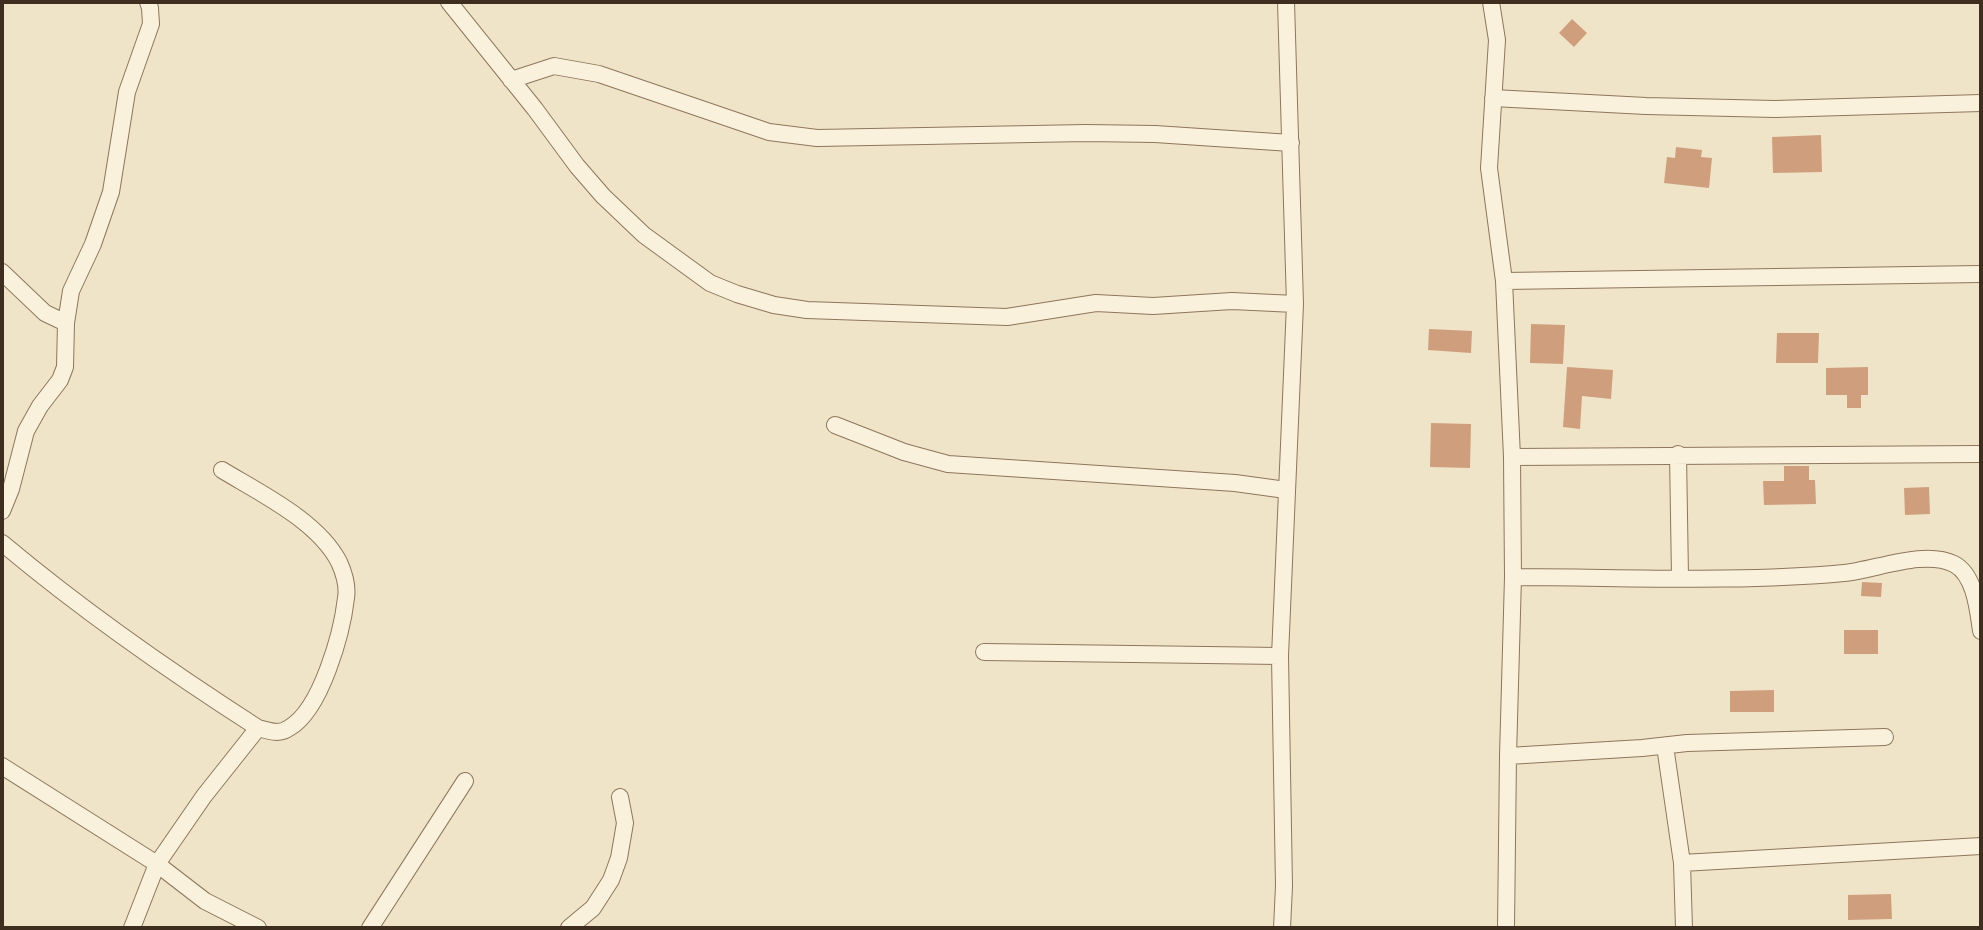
<!DOCTYPE html>
<html>
<head>
<meta charset="utf-8">
<style>
	body { margin:0 }
	#map { position:relative; width:1983px; height:930px; overflow:hidden; background:#f0e4c8; font-family:"Noto Serif",serif }
	canvas { display:block }
	.frame { position:absolute; inset:0; border:4px solid #3d2e20; pointer-events:none }
</style>
</head>
<body>
<div id="map">
<canvas width="1983" height="930"></canvas>
<div class="frame"></div>
</div>
<script>
const g = document.querySelector('canvas').getContext('2d');
g.lineJoin = 'round';
function fill(path, color) { g.fillStyle = color; g.fill(path, 'evenodd'); }
function stroke(path, color, width, dash) { g.strokeStyle = color; g.lineWidth = width; g.lineCap = dash ? 'butt' : 'round'; g.setLineDash(dash || []); g.stroke(path); }
const building = new Path2D(`
	M 1572,19 L 1587,33 L 1574,47 L 1559,33 Z
	M 1821,135 L 1822,172 L 1773,173 L 1772,137 Z
	M 1676,147 L 1702,150 L 1701,157 L 1712,158 L 1709,188 L 1664,183 L 1667,157 L 1675,158 Z
	M 1531,324 L 1565,325 L 1563,364 L 1530,363 Z
	M 1429,329 L 1472,331 L 1471,353 L 1428,350 Z
	M 1777,333 L 1819,333 L 1818,363 L 1776,363 Z
	M 1567,367 L 1613,370 L 1611,399 L 1582,396 L 1580,429 L 1563,427 Z
	M 1868,367 L 1868,395 L 1861,395 L 1861,408 L 1847,408 L 1847,395 L 1826,395 L 1826,368 Z
	M 1431,423 L 1471,424 L 1470,468 L 1430,467 Z
	M 1784,466 L 1809,466 L 1809,480 L 1815,480 L 1816,504 L 1764,505 L 1763,481 L 1784,481 Z
	M 1929,487 L 1930,514 L 1905,515 L 1904,488 Z
	M 1862,582 L 1882,583 L 1881,597 L 1861,596 Z
	M 1844,630 L 1878,630 L 1878,654 L 1844,654 Z
	M 1774,690 L 1774,712 L 1730,712 L 1730,691 Z
	M 1891,894 L 1892,919 L 1848,920 L 1848,895 Z`);
const street = new Path2D(`
	M 449,2 L 535,109 L 577,166 L 603,196 L 644,235 L 710,283 L 737,294 L 774,305 L 807,310 L 1007,317 L 1096,303 L 1153,306 L 1232,301 L 1295,304
	M 1491,2 L 1497,40 L 1489,168 L 1504,281 L 1512,457 L 1513,577 L 1508,756 L 1506,928
	M 511,80 L 554,66 L 599,74 L 769,132 L 817,138 L 1086,133 L 1155,134 L 1291,143
	M 1493,98 L 1646,106 L 1775,109 L 1981,103
	M 2,272 L 45,313 L 66,323
	M 1504,281 L 1981,274
	M 835,425 L 904,452 L 948,464 L 1235,483 L 1286,490
	M 1678,454 L 1680,577
	M 1512,457 L 1981,454
	M 2,511 L 11,489 L 26,431 L 40,406 L 60,380 L 65,367 L 66,323 L 71,291 L 93,244 L 111,192 L 127,92 L 151,24 L 150,8 L 148,2
	M 2,543 C 83,611 169,671 258,728 C 269,731 279,735 289,728 C 321,710 342,633 346,598 C 348,586 344,573 339,562 C 318,521 260,493 222,470
	M 1513,577 C 1623,577 1735,583 1844,573 C 1876,570 1924,549 1954,564 C 1975,575 1978,610 1981,631
	M 984,652 L 1280,656
	M 1665,746 L 1682,863 L 1684,928
	M 1508,756 L 1642,748 L 1687,743 L 1885,737
	M 2,766 L 157,864 L 205,901 L 258,928
	M 1682,863 L 1981,846
	M 132,928 L 157,864 L 204,796 L 258,728
	M 370,928 L 465,781
	M 569,928 L 593,908 L 611,880 L 619,858 L 625,823 L 620,797
	M 1282,928 L 1284,886 L 1280,656 L 1295,304 L 1286,2`);
fill(building, '#cf9f7d');
stroke(street, '#8d765c', 18);
stroke(street, '#faf1dc', 16);
</script>
</body>
</html>
